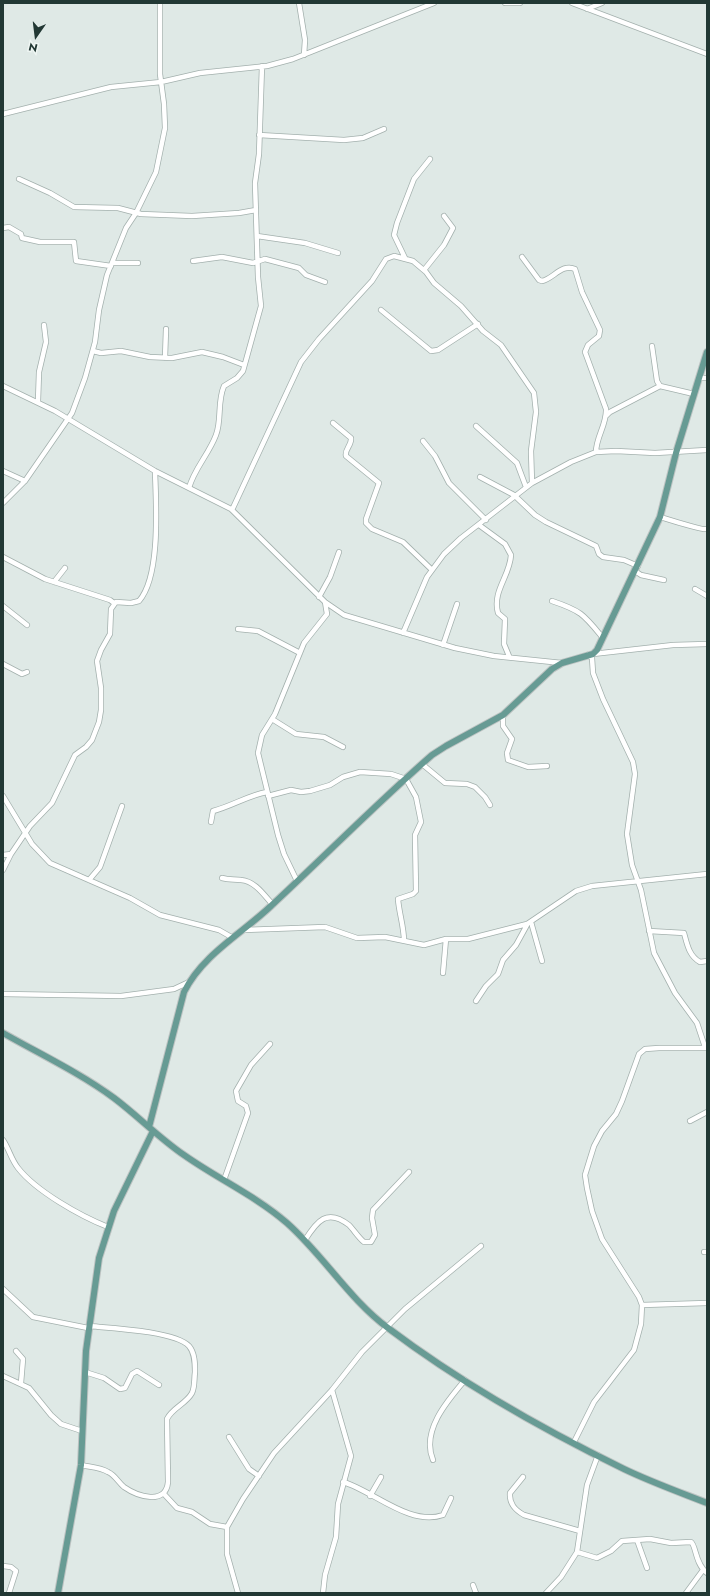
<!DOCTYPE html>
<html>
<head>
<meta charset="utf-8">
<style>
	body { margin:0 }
	#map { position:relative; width:710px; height:1596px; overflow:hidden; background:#dfe9e6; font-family:Jost,sans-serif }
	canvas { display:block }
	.frame { position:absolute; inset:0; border:4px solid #223834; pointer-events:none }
	.north { position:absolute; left:16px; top:16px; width:40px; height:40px; -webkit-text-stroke:3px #eff6f3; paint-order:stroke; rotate:194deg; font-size:11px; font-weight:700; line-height:16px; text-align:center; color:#223834 }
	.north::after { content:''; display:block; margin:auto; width:14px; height:18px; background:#223834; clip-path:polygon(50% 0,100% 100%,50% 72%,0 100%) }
</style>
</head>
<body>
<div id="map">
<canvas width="710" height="1596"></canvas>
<div class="frame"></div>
<div class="north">N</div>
</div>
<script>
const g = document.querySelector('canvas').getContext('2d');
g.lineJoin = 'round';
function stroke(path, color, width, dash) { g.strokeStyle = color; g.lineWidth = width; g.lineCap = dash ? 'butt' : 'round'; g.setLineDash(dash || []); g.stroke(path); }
const minor = new Path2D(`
	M 299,3 L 305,40 L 304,55
	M 505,3 L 520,3
	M 572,3 L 707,54
	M 587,9 L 602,3
	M 3,114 L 111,87 L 161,82 L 200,73 L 267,66 L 293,59 L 434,3
	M 259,135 L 344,140 L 363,138 L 384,129
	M 19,179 L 50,193 L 74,207 L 118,208 L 141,214 L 192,216 L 239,213 L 256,210
	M 3,228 L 9,227 L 21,234 L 22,238 L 40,242 L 74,242 L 76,261 L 111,266
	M 257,236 L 305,243 L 338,253
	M 522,257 L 539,280 L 542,281 C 553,279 562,263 575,269 L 582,292 L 600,330 L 599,336 L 588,345 L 585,352 L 606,409 C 607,424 596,437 596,452
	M 405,258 L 394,235 L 397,223 L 414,179 L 430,159
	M 193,261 L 222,257 L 253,263 L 265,259 L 299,268 L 306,275 L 325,282
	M 112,263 L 138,263
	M 424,270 L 444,245 L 453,228 L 444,216
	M 381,310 L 431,351 L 438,350 L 478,324
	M 652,346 L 657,381 L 660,386 L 694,394
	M 93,351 L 101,353 L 121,351 L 150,357 L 172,358 L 202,352 L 223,357 L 244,365
	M 165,358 L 166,329
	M 700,378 L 707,378
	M 3,386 L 55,411 L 155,471 L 231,509 L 325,602 L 344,615 L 455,648 L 494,656 L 562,663
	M 38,401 L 39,372 L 46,342 L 44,325
	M 606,416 L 610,412 L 660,386
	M 333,423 L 351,438 C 352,445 344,450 346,456 L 379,483 L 366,519 L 366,523 L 372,529 L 403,542 L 431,569
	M 476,426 L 517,463 L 526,487
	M 423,441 L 435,456 L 449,483 L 486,520
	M 3,471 L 25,481
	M 480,477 L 514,495 L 535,515 L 546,522 L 596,546 L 599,554 L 603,557 L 624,560 L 638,566
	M 189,488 C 194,469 209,454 216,435 C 222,419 217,402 224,386 L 237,378 L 243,371 L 261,306 L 258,277 L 255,183 L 259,154 L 262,66
	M 3,503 L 25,481 L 72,413 L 85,378 L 95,342 L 99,310 L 107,275 L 126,228 L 136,213 L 156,172 L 165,128 L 164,104 L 160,74 L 160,3
	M 232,510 L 301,362 L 319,339 L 372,281 L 386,259 L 394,256 L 413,261 L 426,272 L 434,283 L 461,306 L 483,331 L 501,345 L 534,393 L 536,412 L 531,451 L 532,483
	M 660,517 C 668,519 702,531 707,529
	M 479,525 L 505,544 L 511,555 C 510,576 492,591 498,613 L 505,619 L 504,644 L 509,656
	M 3,557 L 45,579 L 110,600 L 114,603
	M 635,571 L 641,575 L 664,580
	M 54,582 L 65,568
	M 695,589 L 707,596
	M 319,597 L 330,577 L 339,552
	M 552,601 C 582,611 584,615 603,638
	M 3,606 L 27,625
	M 238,629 L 258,631 L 300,653
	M 403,633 L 427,577 L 444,554 L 461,538 L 532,483 L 571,462 L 596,452 L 616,451 L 655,453 L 707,450
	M 443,645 L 457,604
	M 593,654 L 673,645 L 707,644
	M 588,655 L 592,658 L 593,673 L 603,699 L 633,762 L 635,774 L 627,834 L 632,865 L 641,890 L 654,953 L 675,993 L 697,1023 L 705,1047
	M 3,664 L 22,674 L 27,672
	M 503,715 L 503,726 L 512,739 L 507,753 L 508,760 L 528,767 L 547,766
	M 272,719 L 296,734 L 324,737 L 343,747
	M 422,764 L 445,783 L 467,784 L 475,787 L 485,797 L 490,805
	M 3,796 L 32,844 L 50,863 L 130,898 L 160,915 L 219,930 L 233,938
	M 268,796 L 291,790 L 301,792 L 310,791 L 330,785 L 343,777 L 360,772 L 391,774 L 406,779 L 416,797 L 421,822 L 415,835 L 416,891 L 413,894 L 398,899 C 399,913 404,927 404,941
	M 211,822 L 213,811 C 232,806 249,795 267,792
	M 3,855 L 11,854 L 30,826 L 52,803 L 75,755 L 86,747 L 92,740 L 99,722 L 101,710 L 101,688 L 97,661 L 101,650 L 110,634 L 111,609 L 116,602 L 131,603 L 139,601 C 161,576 156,503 155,471
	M 3,870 L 11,854
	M 222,878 C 229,880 234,879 241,880 C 255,881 264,895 273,905
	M 89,880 L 100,867 L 122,806
	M 297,881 L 284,854 L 278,835 L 258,753 L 262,735 L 275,714 L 304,643 L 327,614 L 325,602
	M 531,922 L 542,961
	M 244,930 L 325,927 L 357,938 L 385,937 L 424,945 L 446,939 L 468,939 L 527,924 L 576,891 L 592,886 L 707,874
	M 649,931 L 684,933 C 687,944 689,956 700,962 L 707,961
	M 443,973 L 446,939
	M 3,994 L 121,996 L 174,989 L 189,982
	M 476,1001 L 486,986 L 498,974 L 503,960 L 516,945 L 527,925
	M 690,1121 L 707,1112
	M 3,1140 C 9,1149 11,1159 18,1168 C 36,1191 80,1216 108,1227
	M 224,1180 L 248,1113 L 246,1106 L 238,1101 L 236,1091 L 251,1065 L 270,1044
	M 305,1240 C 317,1221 327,1208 349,1225 C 354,1230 358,1237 364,1242 L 371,1242 L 375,1235 L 372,1218 L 373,1210 L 409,1172
	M 704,1252 L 707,1252
	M 3,1289 L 33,1317 L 88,1328
	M 642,1305 L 707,1303
	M 16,1351 L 23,1359 L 21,1383
	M 85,1372 L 104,1378 L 120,1389 L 125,1388 L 132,1374 L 137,1371 L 159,1385
	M 3,1376 L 29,1388 L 51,1415 L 61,1424 L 82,1431
	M 229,1437 L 249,1469 L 259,1476
	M 574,1442 L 594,1402 L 634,1350 L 641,1324 L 642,1305 L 639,1297 L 602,1239 L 592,1211 L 587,1188 L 585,1175 L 589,1162 L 594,1146 L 602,1131 L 616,1114 L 622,1101 L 639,1054 L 645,1049 L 659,1048 L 707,1048
	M 433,1460 C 421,1431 447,1401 465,1380
	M 81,1465 C 89,1467 100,1467 108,1472 C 115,1475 118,1482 124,1487 C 137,1496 166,1506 168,1482 L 167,1419 C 172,1408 186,1404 192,1393 C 195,1387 194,1379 195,1372 C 195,1364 195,1353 189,1346 C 175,1331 110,1328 89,1326
	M 523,1477 L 510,1493 C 509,1504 515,1510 524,1515 L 580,1531
	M 343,1482 C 372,1490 410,1527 443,1515 L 451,1498
	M 164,1494 L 177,1508 L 192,1512 L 210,1524 L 227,1527
	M 370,1496 L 381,1477
	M 637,1540 L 647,1568
	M 577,1552 L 597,1558 L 611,1551 L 622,1541 L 650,1539 L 671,1543 L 691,1542 C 696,1545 695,1564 707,1573
	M 3,1566 L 11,1567 L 16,1571 L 9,1593
	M 473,1585 L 476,1593
	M 238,1593 L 227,1554 L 227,1527 L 243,1499 L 274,1453 L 332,1390 L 362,1352 L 405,1309 L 481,1246
	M 323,1593 L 325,1575 L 336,1537 L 338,1504 L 351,1456 L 332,1390
	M 546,1593 L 561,1577 L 577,1552 L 587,1485 L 598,1455
	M 686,1593 L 703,1570`);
const major = new Path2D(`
	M 3,1033 C 40,1054 80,1073 114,1098 C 138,1116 159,1138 184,1155 C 218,1179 256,1196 287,1223 C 324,1256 349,1299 388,1328 C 461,1383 542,1429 624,1469 C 651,1482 679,1492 707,1503
	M 149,1127 L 184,992 C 203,954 243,933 272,905 C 326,855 377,803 432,755 L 446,746 L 503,715 L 552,669 L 562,663 L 593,654 L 597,650 L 660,517 L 676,453 L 707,352
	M 58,1593 L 81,1465 L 86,1351 L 99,1258 L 114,1211 L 153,1131`);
stroke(minor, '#a3b0ad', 6);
stroke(major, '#bdc3c2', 8);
stroke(minor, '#fff', 4.5);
stroke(major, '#679b94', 6);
</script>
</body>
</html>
